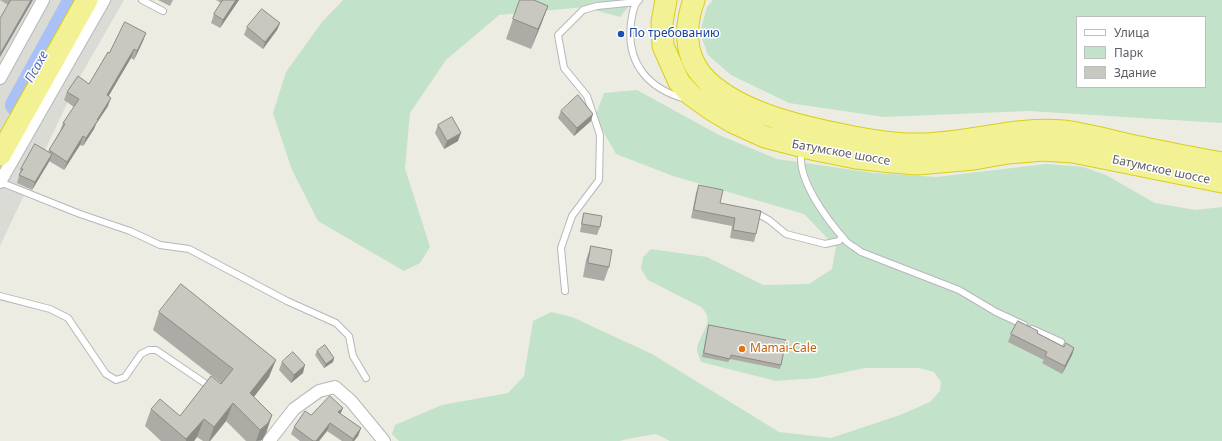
<!DOCTYPE html>
<html>
<head>
<meta charset="utf-8">
<style>
	body { margin:0 }
	#map { position:relative; width:1222px; height:441px; overflow:hidden; background:#ecece3; font-family:"Noto Sans",sans-serif }
	canvas { display:block }
	.legend { position:absolute; left:1076px; top:16px; width:130px; height:72px; box-sizing:border-box; background:#fff; border:1px solid #bdbec0; margin:0; padding:5px 7px; list-style:none; font-size:12px; color:#5b5d62 }
	.legend li { display:flex; align-items:center; gap:8px; height:20px }
	.legend b { width:20px; border:1px solid #bdbec0 }
</style>
</head>
<body>
<div id="map">
<canvas width="1222" height="441"></canvas>
<ul class="legend">
<li><b style="height:5px;background:#fff"></b>Улица</li>
<li><b style="height:11px;background:#c2e2ca"></b>Парк</li>
<li><b style="height:11px;background:#c8c7c0"></b>Здание</li>
</ul>
</div>
<script>
const g = document.querySelector('canvas').getContext('2d');
g.lineJoin = 'round';
function fill(path, color) { g.fillStyle = color; g.fill(path, 'evenodd'); }
function stroke(path, color, width, dash) { g.strokeStyle = color; g.lineWidth = width; g.lineCap = dash ? 'butt' : 'round'; g.setLineDash(dash || []); g.stroke(path); }
function label(font, color, halo, rows, align = 'center') {
  g.font = font + ' "Noto Sans",sans-serif'; g.lineWidth = 3; g.setLineDash([]); g.textBaseline = 'middle'; g.strokeStyle = halo; g.fillStyle = color; for (const [text, x, y, turn = 0] of rows) {
    g.save(); g.translate(x, y); g.rotate((+turn || 0) * Math.PI / 180); g.textAlign = isNaN(turn) ? turn : align; if (halo) g.strokeText(text, 0, 0); g.fillText(text, 0, 0); g.restore();
  }
}
const industrial = new Path2D(`
	M 0,0 L 124,0 L 78,80 L 0,246 Z`);
const green = new Path2D(`
	M 343,0 L 634,0 L 620,17 L 584,7 L 499,15 L 446,60 L 410,113 L 405,168 L 430,247 L 420,263 L 404,271 L 318,221 L 292,170 L 273,113 L 286,72 L 322,22 Z
	M 713,0 L 1222,0 L 1222,123 L 1029,111 L 884,117 L 789,103 L 731,75 L 708,55 L 700,33 L 707,7 ZM 1077,17 L 1205,17 L 1205,87 L 1077,87 Z
	M 637,90 L 719,135 L 777,159 L 874,173 L 936,177 L 1046,164 L 1083,167 L 1106,175 L 1155,203 L 1195,210 L 1222,207 L 1222,441 L 670,441 L 656,434 L 627,439 L 620,441 L 399,441 L 392,434 L 395,425 L 442,405 L 508,393 L 524,376 L 533,321 L 551,312 L 572,317 L 652,354 L 779,432 L 831,438 L 900,415 L 930,402 L 940,391 L 941,382 L 934,372 L 919,368 L 865,368 L 817,378 L 776,381 L 701,362 C 700,358 697,353 697,349 C 699,333 717,322 701,307 L 648,280 L 641,269 L 643,257 L 651,249 L 707,257 L 763,285 L 809,284 L 832,269 L 836,247 L 804,214 L 673,176 L 616,154 L 595,117 L 604,93 Z`);
const river = new Path2D(`
	M 16,105 L 74,0`);
const lane = new Path2D(`
	M 142,0 L 163,11
	M 639,0 C 633,5 632,16 631,23 C 626,63 648,89 686,99
	M 802,151 C 795,178 828,221 846,241 C 850,245 856,248 861,252 L 959,290 L 996,312 L 1024,325
	M 0,182 L 80,214 L 130,231 L 160,245 L 189,249 L 287,301 L 336,323 L 349,336 L 353,356 L 366,378
	M 752,213 L 760,215 L 769,220 L 786,234 L 825,244 L 839,241 L 842,236
	M 565,291 L 561,248 L 572,216 L 599,180 L 600,135 L 587,96 L 564,68 L 558,35 L 583,10 L 597,6 L 637,2
	M 0,296 L 50,309 L 68,318 L 106,374 L 116,380 L 125,377 L 141,354 L 149,350 L 156,350 L 212,388
	M 1032,329 L 1061,342`);
const street = new Path2D(`
	M 0,78 L 43,0
	M 0,182 L 104,0
	M 269,441 L 294,409 L 319,391 L 335,387 L 351,401 L 384,441`);
const highway = new Path2D(`
	M 666,0 L 662,22 L 663,46 L 679,82 L 691,95 L 712,110 L 732,122 L 765,137 L 816,150 L 856,158 L 892,162 L 917,164 L 974,159 L 1008,153 L 1043,150 L 1073,152 L 1222,182
	M 694,0 C 685,24 684,53 701,74 C 732,111 799,126 844,135 C 867,140 891,144 915,144 C 965,145 1014,126 1063,131 C 1089,134 1114,142 1140,147 C 1167,153 1194,158 1222,163
	M 0,155 L 87,0`);
const wall = new Path2D(`
	M 0,0 L 33,0 L 8,5 Z
	M 158,0 L 173,0 L 170,6 Z
	M 216,0 L 239,0 L 220,28 L 211,23 L 214,14 L 221,3 Z
	M 548,6 L 531,49 L 506,39 L 513,19 Z
	M 280,23 L 277,30 L 263,49 L 244,35 L 247,27 Z
	M 146,33 L 143,41 L 134,60 L 131,58 L 108,96 L 108,106 L 96,124 L 94,129 L 83,146 L 80,145 L 64,170 L 49,161 L 32,190 L 17,183 L 21,169 L 48,152 L 60,131 L 63,123 L 74,107 L 64,100 L 67,92 L 89,84 Z
	M 561,111 L 591,121 L 574,136 L 558,118 Z
	M 438,125 L 458,141 L 444,149 L 435,133 Z
	M 699,185 L 756,234 L 754,242 L 730,238 L 732,226 L 691,218 L 696,193 Z
	M 584,213 L 600,227 L 597,235 L 580,232 L 582,221 Z
	M 591,246 L 609,267 L 604,281 L 583,277 L 586,260 Z
	M 159,312 L 269,377 L 254,397 L 272,415 L 266,433 L 261,441 L 246,441 L 226,421 L 210,441 L 203,441 L 197,437 L 194,441 L 161,441 L 145,426 L 151,409 L 180,416 L 221,383 L 153,330 Z
	M 709,325 L 781,365 L 780,369 L 730,359 L 728,362 L 702,357 L 708,329 Z
	M 1037,333 L 1064,347 L 1074,348 L 1072,355 L 1062,374 L 1042,363 L 1044,360 L 1008,342 L 1011,334 Z
	M 317,351 L 334,358 L 333,362 L 324,368 L 315,355 Z
	M 282,362 L 303,373 L 291,383 L 279,370 Z
	M 343,408 L 340,414 L 361,428 L 358,436 L 354,441 L 342,441 L 327,431 L 319,441 L 300,441 L 291,434 L 294,427 L 311,415 Z`);
const shadedWall = new Path2D(`
	M 31,0 L 33,0 L 0,57 L 0,54 Z
	M 236,0 L 239,0 L 220,28 L 223,20 Z
	M 548,6 L 541,25 L 531,49 L 538,29 Z
	M 280,23 L 277,30 L 263,49 L 265,42 Z
	M 146,33 L 143,41 L 134,60 L 137,51 Z
	M 134,49 L 131,58 L 104,104 L 107,95 Z
	M 111,98 L 108,106 L 96,124 L 94,129 L 83,146 L 86,138 Z
	M 593,114 L 591,121 L 574,136 L 577,128 Z
	M 461,133 L 458,141 L 444,149 L 447,141 Z
	M 83,136 L 80,145 L 64,170 L 67,162 Z
	M 52,154 L 49,162 L 32,190 L 35,182 Z
	M 1074,348 L 1072,355 L 1062,374 L 1065,366 Z
	M 334,358 L 333,362 L 324,368 L 326,364 Z
	M 276,360 L 269,377 L 243,411 L 250,393 Z
	M 305,365 L 303,373 L 291,383 L 294,375 Z
	M 233,403 L 226,421 L 210,441 L 209,441 L 214,427 Z
	M 343,408 L 340,415 L 338,412 Z
	M 272,415 L 266,433 L 262,440 L 256,441 L 260,430 Z
	M 204,419 L 197,437 L 194,441 L 186,441 L 186,439 Z
	M 330,423 L 327,431 L 319,441 L 316,441 Z
	M 361,428 L 358,436 L 354,441 L 352,441 Z`);
const building = new Path2D(`
	M 11,0 L 31,0 L 0,54 L 0,19 Z
	M 223,0 L 236,0 L 223,20 L 214,14 Z
	M 520,0 L 534,0 L 548,6 L 538,29 L 513,19 Z
	M 262,9 L 280,23 L 265,42 L 247,27 Z
	M 125,22 L 146,33 L 137,51 L 134,49 L 107,95 L 111,98 L 97,120 L 98,120 L 86,138 L 83,136 L 67,162 L 49,150 L 65,124 L 63,123 L 79,99 L 67,92 L 78,76 L 89,84 L 108,52 L 109,53 Z
	M 578,95 L 593,114 L 577,128 L 561,111 Z
	M 452,117 L 461,133 L 447,141 L 438,125 Z
	M 35,144 L 52,154 L 35,182 L 19,175 L 23,169 L 21,169 Z
	M 699,185 L 723,190 L 720,203 L 761,211 L 756,234 L 733,230 L 735,218 L 694,210 Z
	M 584,213 L 602,216 L 600,227 L 582,224 Z
	M 591,246 L 612,250 L 609,267 L 588,263 Z
	M 181,284 L 276,360 L 250,393 L 272,415 L 268,423 L 260,430 L 233,403 L 214,427 L 204,419 L 186,439 L 151,409 L 160,399 L 180,416 L 211,376 L 221,384 L 233,369 L 159,312 Z
	M 1018,321 L 1038,331 L 1037,333 L 1064,347 L 1066,343 L 1074,348 L 1065,366 L 1045,356 L 1047,352 L 1011,334 Z
	M 709,325 L 786,340 L 781,365 L 731,355 L 730,359 L 704,353 Z
	M 325,345 L 334,358 L 326,364 L 317,351 Z
	M 293,352 L 305,365 L 294,375 L 282,362 Z
	M 330,396 L 343,408 L 338,412 L 361,428 L 353,439 L 330,423 L 316,441 L 313,441 L 294,427 L 305,411 L 311,415 Z`);
const markers = [
	[621,34,4,"#1a4fb4"],
	[742,349,4,"#e8710a"]
];
const transitNames = [
	["По требованию",629,34]
];
const streetNames = [
	["Батумское шоссе",841,153,10],
	["Батумское шоссе",1161,170,12]
];
const foodNames = [
	["Mamai-Cale",750,349]
];
const waterNames = [
	["Псахе",37,67,-61]
];
fill(industrial, '#dbdbd5');
fill(green, '#c2e2ca');
stroke(river, '#a9c1f6', 22);
stroke(lane, '#b6b7bc', 8);
stroke(street, '#b6b7bc', 14);
stroke(highway, '#d9cf17', 23);
stroke(lane, '#fff', 6);
stroke(street, '#fff', 12);
stroke(highway, '#f2f295', 21);
fill(wall, '#acaba5');
fill(shadedWall, '#8c8b86');
fill(building, '#c8c7c0');
stroke(building, '#8c8b86', 1);
for (const [x, y, r, color] of markers) { const dot = new Path2D(); dot.arc(x, y, r, 0, 2 * Math.PI); g.fillStyle = color; g.fill(dot); stroke(dot, '#fff', 1.5); }
label('12px', '#164399', '#fff', transitNames, 'left');
label('12px', '#5b5d62', '#fff', streetNames);
label('12px', '#c56008', '#fff', foodNames, 'left');
label('italic 13px', '#4f67b7', '#fff', waterNames);
</script>
</body>
</html>
